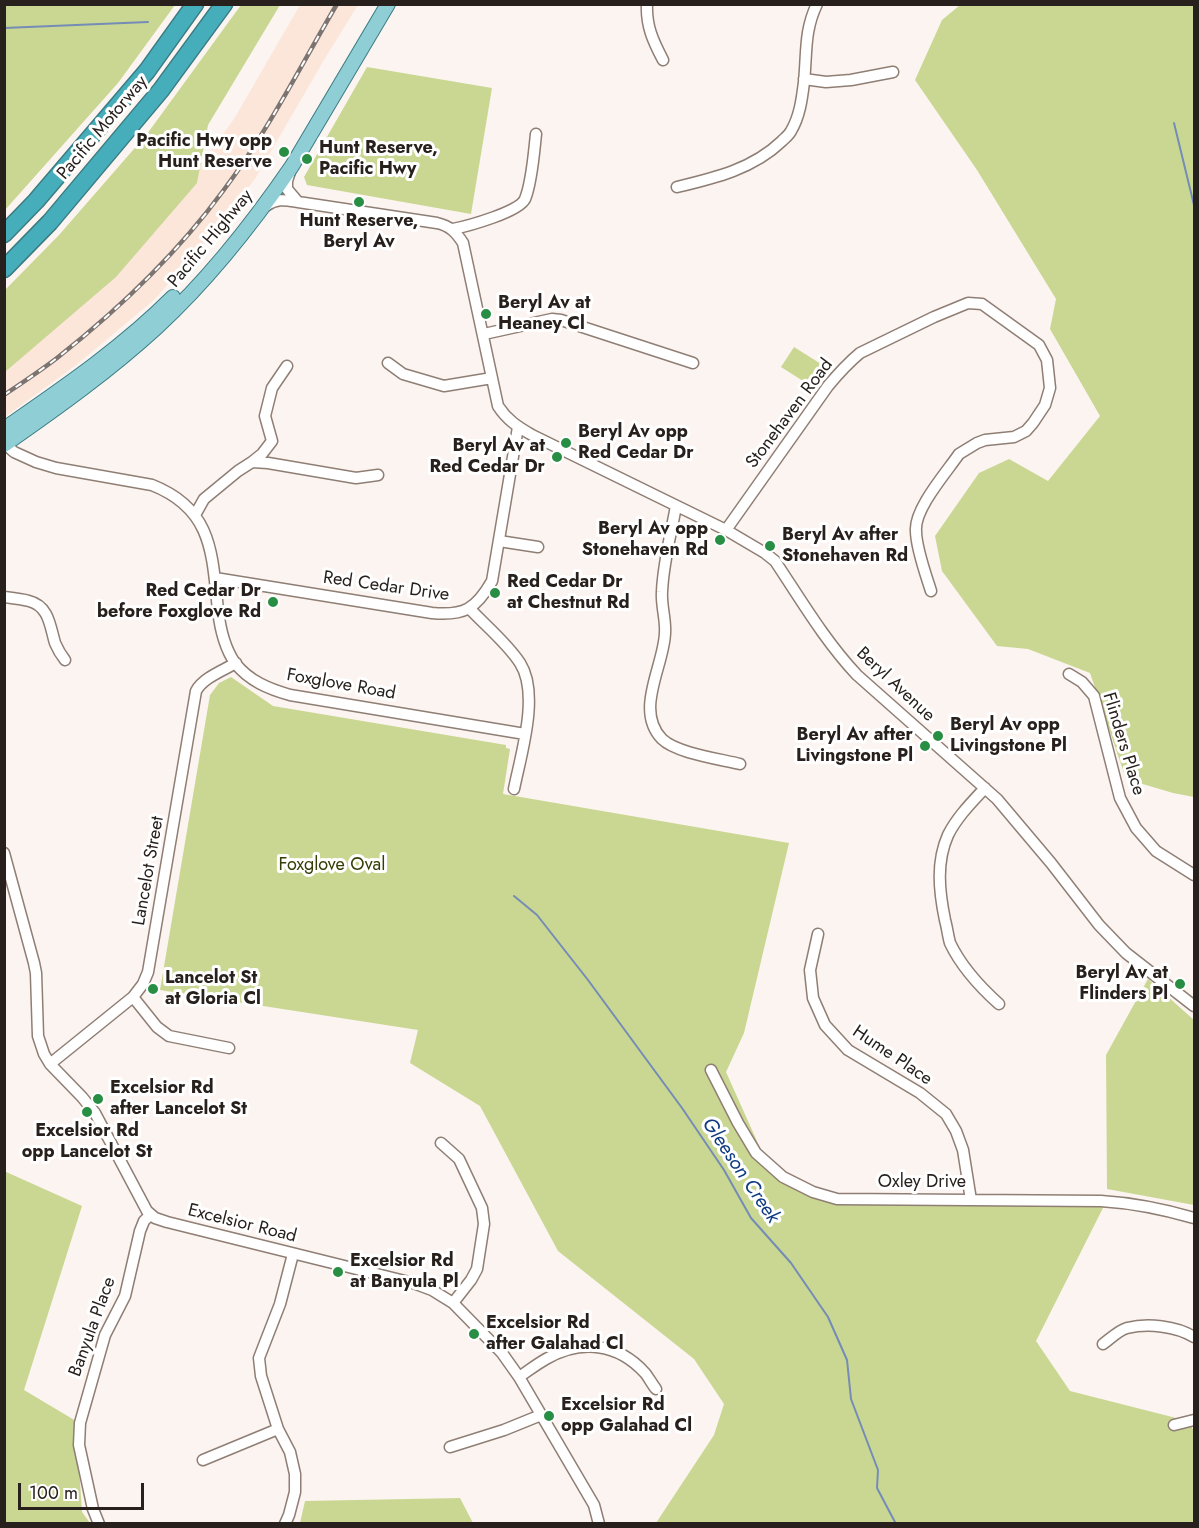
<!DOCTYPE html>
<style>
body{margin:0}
#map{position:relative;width:1199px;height:1528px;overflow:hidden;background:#fcf4f0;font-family:Jost,sans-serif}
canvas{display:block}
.frame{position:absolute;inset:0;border:6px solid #27201c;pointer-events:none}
.scale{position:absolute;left:18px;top:1483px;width:126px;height:27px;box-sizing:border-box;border:3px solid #27201c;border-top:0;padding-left:8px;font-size:18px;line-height:21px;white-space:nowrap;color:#27201c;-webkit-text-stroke:4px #fff;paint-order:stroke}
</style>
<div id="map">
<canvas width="1199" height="1528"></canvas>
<div class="frame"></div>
<div class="scale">100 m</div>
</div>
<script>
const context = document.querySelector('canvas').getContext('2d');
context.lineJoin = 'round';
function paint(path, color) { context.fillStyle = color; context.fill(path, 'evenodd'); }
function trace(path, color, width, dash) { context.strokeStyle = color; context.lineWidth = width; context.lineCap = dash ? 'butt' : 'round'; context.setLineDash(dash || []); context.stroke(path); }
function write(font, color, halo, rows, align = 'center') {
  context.font = font + ' Jost,sans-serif'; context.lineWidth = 6; context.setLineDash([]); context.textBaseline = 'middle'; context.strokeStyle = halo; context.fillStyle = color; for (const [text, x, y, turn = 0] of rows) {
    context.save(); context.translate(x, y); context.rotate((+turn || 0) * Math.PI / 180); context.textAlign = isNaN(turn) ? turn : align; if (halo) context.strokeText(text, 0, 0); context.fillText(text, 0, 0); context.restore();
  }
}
paint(new Path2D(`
 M300 5H358L324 60 255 179 207 240 154 300 76 365 5 417V349L196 170 234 119Z`), '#fce6da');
paint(new Path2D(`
 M5 4 175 5 118 83 5 210Z
 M241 5H280L208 125 197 183 116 277 5 372V290L59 235 147 134Z
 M960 5H1194V797L1173 793 1126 779 1090 673 1028 649 997 646 942 571 935 536 979 473 1009 459 1048 481 1100 416 1050 329 1056 299 977 170 915 80 942 20Z
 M367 67 492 88 471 214 307 185 304 177Z
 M794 347 829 369 814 388 781 367Z
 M231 677 273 706 506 745V748L510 749 503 794 789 843 744 1033 726 1072 761 1150 789 1178 832 1199 1106 1202 1036 1341 1070 1391 1188 1421 1194 1431V1523H656L714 1435 724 1404 694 1359 558 1251 480 1106 410 1063 418 1030 160 990 210 695 219 683Z
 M1148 979 1194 1020V1205L1107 1189 1106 1055Z
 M4 1171 82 1206 24 1390 76 1421 82 1512 90 1523H5Z
 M460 1498 473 1523H300L305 1501Z`), '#cad792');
trace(new Path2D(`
 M4 28 148 22
 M1174 123 1194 205
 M514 896 537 915 588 980 682 1108 724 1170 751 1218 791 1263 828 1317 847 1360 851 1399 878 1470 877 1488 896 1524`), '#748cb6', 2);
const minor = new Path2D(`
 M647 4C646 26 653 41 663 60
 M804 79 826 82 851 80 893 72
 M290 172 287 181V189L298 202
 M677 187C715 178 753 169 782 141 785 138 789 135 791 131 800 116 802 98 804 82 807 53 804 31 817 4
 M266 206C277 198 285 200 298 202L437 223C450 226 456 232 463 243L498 406C507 420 518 427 532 435L726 530 765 553 775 561C801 600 825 641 857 675L997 799 1051 863 1099 925 1126 953 1194 1006
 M453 229C468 226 519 212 525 199 532 182 534 152 536 134
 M484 334 552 319 561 320 693 363
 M388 363 403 374 444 386 492 378
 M4 443 14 452 36 462 56 468 152 485C213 509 212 554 218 610 220 628 224 647 235 663 249 681 269 689 290 695L525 734
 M252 462 262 454 272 441 265 416 272 388 287 366
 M676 506C671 534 663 564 662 592 661 606 666 619 665 633 664 666 634 710 662 739 676 753 720 759 740 764
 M195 515 204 499 238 471 252 462 268 463 356 478 378 475
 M726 530 828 386C838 374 848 363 860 353L934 317 968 303 982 304 1039 345 1047 360 1050 388 1045 405 1033 423 1026 431 1014 437 985 440 977 443 959 454C946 473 914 509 916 531 916 548 926 575 931 591
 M499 541 538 547
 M215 578 432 613C464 616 476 609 492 581L518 427
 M4 597C12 598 21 599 29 601 49 606 50 626 55 643 58 650 61 655 65 660
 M470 609C485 625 508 644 520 663 540 694 521 754 514 789
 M1069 674 1082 682 1094 696 1120 798 1136 828 1156 851 1194 875
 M985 788C972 802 957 817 948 835 936 862 939 891 945 920 947 927 948 936 950 943 961 966 980 987 999 1004
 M4 853 34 963 36 973 38 1036 44 1054 50 1064 82 1097 95 1113 147 1211 155 1218 167 1222 413 1283 432 1290 453 1303 502 1353 519 1377 594 1505 599 1524
 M818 934 810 970 813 998 825 1025 848 1050 920 1093 946 1114 956 1131 963 1150 971 1200
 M133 997 157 1027 169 1036 229 1048
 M50 1064 133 997 143 984 148 972 196 691C203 678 222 671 236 663
 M711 1070 738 1123 756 1153 783 1177 813 1192 837 1199 1101 1201C1133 1203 1163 1209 1194 1218
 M441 1143 459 1159 482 1208 484 1224 477 1269 471 1280 453 1303
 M1103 1344C1110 1339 1119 1330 1127 1328 1148 1323 1176 1326 1194 1337
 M519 1377C528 1371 537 1364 546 1359 581 1339 618 1343 645 1373 649 1378 652 1384 656 1389
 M1174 1425 1194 1420
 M450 1447 504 1430 541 1415
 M203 1460 278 1429
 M99 1524 93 1509 79 1445 80 1423 105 1335 125 1296 140 1231 144 1221 150 1215
 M285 1524 289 1515 295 1492V1474L290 1452 278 1429 261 1376 259 1358 280 1304 293 1254`);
const major = new Path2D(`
 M4 429C63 388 122 348 173 297
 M4 445C57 408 109 371 157 327 208 280 253 223 292 166L388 4`);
const highway = new Path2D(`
 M4 234 36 201 147 71 195 4
 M4 269 50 222 161 90 224 4`);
trace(minor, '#8f7e74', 13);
trace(major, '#3b7c83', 16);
trace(highway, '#3b7c83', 19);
trace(minor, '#fff', 10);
trace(major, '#90ced6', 14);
trace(highway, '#46aebb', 16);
const rail = new Path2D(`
 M4 395C22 383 40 371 57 358 119 309 176 255 223 191 267 133 300 67 337 4`);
trace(rail, '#7b7470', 4.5);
trace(rail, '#fff', 2, [7]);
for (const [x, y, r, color] of [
 [284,152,6,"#288e44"],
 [307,159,6,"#288e44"],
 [359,202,6,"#288e44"],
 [486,314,6,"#288e44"],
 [566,443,6,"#288e44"],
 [557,457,6,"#288e44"],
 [720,540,6,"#288e44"],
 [770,546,6,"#288e44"],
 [495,593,6,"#288e44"],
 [273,602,6,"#288e44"],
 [938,736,6,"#288e44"],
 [925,746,6,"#288e44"],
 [1180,984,6,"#288e44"],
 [153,989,6,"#288e44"],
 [98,1099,6,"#288e44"],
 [87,1112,6,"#288e44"],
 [338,1272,6,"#288e44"],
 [474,1334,6,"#288e44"],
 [549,1416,6,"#288e44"]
]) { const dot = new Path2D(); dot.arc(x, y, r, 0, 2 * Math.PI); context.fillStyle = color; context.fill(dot); trace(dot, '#fff', 2); }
write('18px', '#27201c', '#fff', [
 ["Pacific Motorway",103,128,-50],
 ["Pacific Highway",211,239,-50],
 ["Stonehaven Road",790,414,-53],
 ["Red Cedar Drive",386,587,8],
 ["Foxglove Road",341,685,10],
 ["Beryl Avenue",895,685,43],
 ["Flinders Place",1123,744,73],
 ["Lancelot Street",149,871,-80],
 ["Hume Place",892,1056,34],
 ["Oxley Drive",922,1183],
 ["Excelsior Road",242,1224,14],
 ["Banyula Place",93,1327,-70]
]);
write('bold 18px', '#27201c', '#fff', [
 ["Pacific Hwy opp",272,142,"right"],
 ["Hunt Reserve",272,163,"right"],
 ["Hunt Reserve,",319,149],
 ["Pacific Hwy",319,170],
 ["Hunt Reserve,",359,222,"center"],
 ["Beryl Av",359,243,"center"],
 ["Beryl Av at",498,304],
 ["Heaney Cl",498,325],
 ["Beryl Av opp",578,433],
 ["Red Cedar Dr",578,454],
 ["Beryl Av at",545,447,"right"],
 ["Red Cedar Dr",545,468,"right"],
 ["Beryl Av opp",708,530,"right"],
 ["Stonehaven Rd",708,551,"right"],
 ["Beryl Av after",782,536],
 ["Stonehaven Rd",782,557],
 ["Red Cedar Dr",507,583],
 ["at Chestnut Rd",507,604],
 ["Red Cedar Dr",261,592,"right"],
 ["before Foxglove Rd",261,613,"right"],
 ["Beryl Av opp",950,726],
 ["Livingstone Pl",950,747],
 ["Beryl Av after",913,736,"right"],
 ["Livingstone Pl",913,757,"right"],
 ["Beryl Av at",1168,974,"right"],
 ["Flinders Pl",1168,995,"right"],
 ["Lancelot St",165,979],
 ["at Gloria Cl",165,1000],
 ["Excelsior Rd",110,1089],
 ["after Lancelot St",110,1110],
 ["Excelsior Rd",87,1132,"center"],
 ["opp Lancelot St",87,1153,"center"],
 ["Excelsior Rd",350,1262],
 ["at Banyula Pl",350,1283],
 ["Excelsior Rd",486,1324],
 ["after Galahad Cl",486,1345],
 ["Excelsior Rd",561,1406],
 ["opp Galahad Cl",561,1427]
], 'left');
write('18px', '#363e05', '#fff', [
 ["Foxglove Oval",332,866]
]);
write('italic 20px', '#0f3b80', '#fff', [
 ["Gleeson Creek",740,1171,56]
]);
</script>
